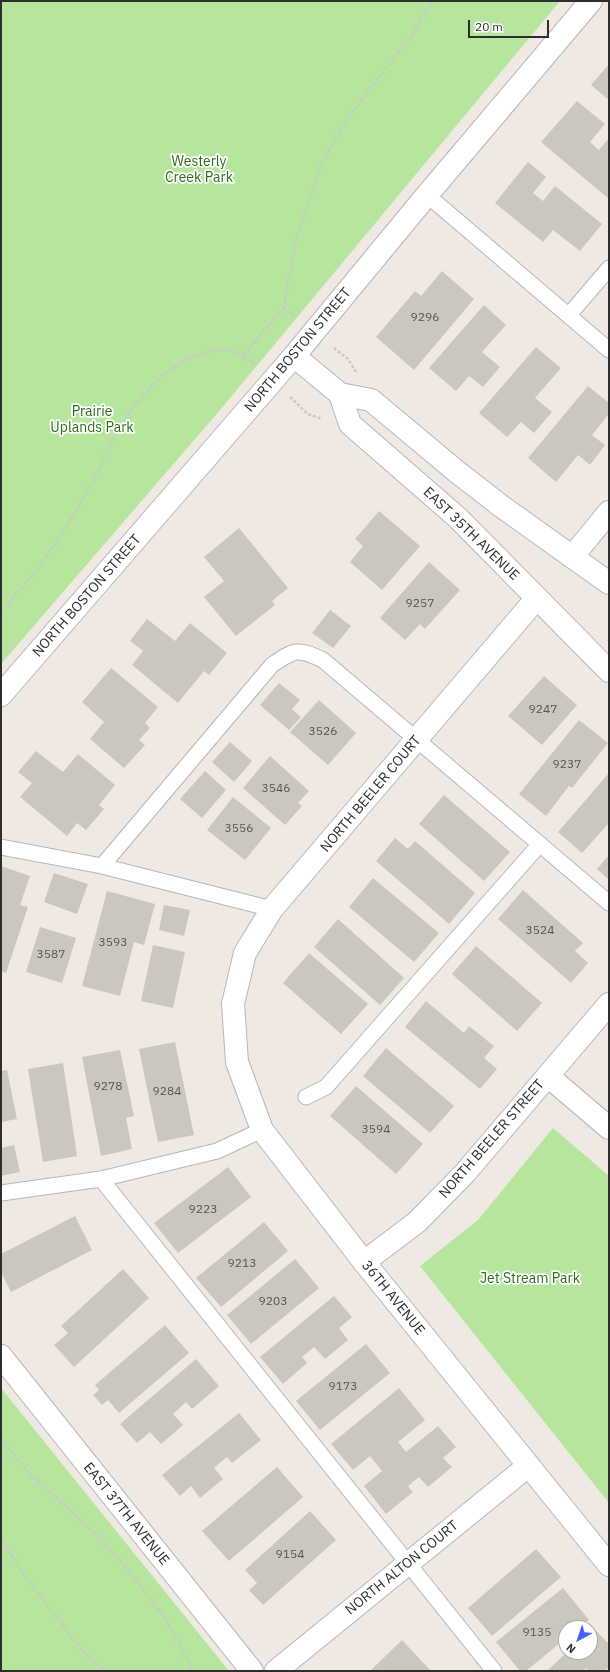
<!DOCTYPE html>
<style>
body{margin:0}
#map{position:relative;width:610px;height:1672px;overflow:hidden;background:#efe9e1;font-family:"IBM Plex Sans",sans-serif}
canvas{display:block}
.frame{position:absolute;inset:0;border:2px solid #2e2e2e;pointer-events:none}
.north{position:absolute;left:558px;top:1620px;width:40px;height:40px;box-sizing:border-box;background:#fff;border:1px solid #ababab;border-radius:50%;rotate:220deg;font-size:11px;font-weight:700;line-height:16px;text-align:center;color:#2e2e2e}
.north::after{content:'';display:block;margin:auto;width:14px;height:18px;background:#4264fb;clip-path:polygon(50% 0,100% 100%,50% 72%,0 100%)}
.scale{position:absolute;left:468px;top:20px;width:81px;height:18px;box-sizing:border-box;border:2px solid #2e2e2e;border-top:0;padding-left:5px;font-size:12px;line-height:14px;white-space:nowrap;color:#2e2e2e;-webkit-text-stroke:3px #fff;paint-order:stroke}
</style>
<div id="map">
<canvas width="610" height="1672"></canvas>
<div class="frame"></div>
<div class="north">N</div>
<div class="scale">20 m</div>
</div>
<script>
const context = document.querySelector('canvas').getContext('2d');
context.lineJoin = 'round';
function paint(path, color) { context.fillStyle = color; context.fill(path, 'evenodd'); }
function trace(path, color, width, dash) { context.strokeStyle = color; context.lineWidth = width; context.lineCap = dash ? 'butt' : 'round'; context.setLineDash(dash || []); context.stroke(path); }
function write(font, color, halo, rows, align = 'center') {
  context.font = font + ' "IBM Plex Sans",sans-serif'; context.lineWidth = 3.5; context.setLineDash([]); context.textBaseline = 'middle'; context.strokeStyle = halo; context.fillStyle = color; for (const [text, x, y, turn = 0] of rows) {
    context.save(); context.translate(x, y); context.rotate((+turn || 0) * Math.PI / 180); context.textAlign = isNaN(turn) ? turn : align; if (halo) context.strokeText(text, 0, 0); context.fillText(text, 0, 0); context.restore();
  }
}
paint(new Path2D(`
 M1 1H560L220 410 1 664Z
 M553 1128 609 1176V1503L420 1266 478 1220Z
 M1 1388 229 1671H1Z`), '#b6e59e');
paint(new Path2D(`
 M609 64V100L591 85Z
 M577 101 605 124 590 142 599 150 609 138V199L541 142Z
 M528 162 546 177 533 193 543 201 555 186 602 224 580 251 553 230 543 242 495 203Z
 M442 271 474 299 414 370 376 337 415 291 421 296Z
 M484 305 506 325 482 352 500 367 483 387 469 376 456 391 429 368Z
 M536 347 561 368 535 398 552 412 534 433 521 422 507 437 479 413Z
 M588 386 609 403V414L592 435 605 445 590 465 578 455 556 482 528 458Z
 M379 511 420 546 382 590 350 562 363 546 355 539Z
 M239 528 288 588 272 601 275 605 236 636 204 597 224 581 204 557Z
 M429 562 460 590 425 629 420 624 405 640 380 618Z
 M330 610 351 626 333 648 312 633Z
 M147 619 175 641 190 623 227 653 209 675 204 671 178 703 132 665 143 651 130 641Z
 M111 668 158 707 145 723 150 728 139 740 145 745 124 768 90 739 104 722 82 702Z
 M544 676 577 705 542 745 508 716Z
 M279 683 300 700 292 709 301 717 289 730 260 705Z
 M319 700 356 733 328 765 290 732Z
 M579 720 608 743 572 788 569 786 546 816 519 794Z
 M230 742 252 761 234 782 212 762Z
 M36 751 63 772 78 754 115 785 99 805 104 809 86 830 77 823 67 836 20 797 32 783 18 772Z
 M270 756 309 791 298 803 302 806 285 825 243 788Z
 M205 771 226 790 202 818 180 799Z
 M609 773V823L582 853 558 832Z
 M444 795 510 852 484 881 419 824Z
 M233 797 271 828 245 860 207 830Z
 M395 838 408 849 415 841 475 893 449 924 376 861Z
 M609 855V880L597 869Z
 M1 866 30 876 20 905 28 907 6 973 1 971Z
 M54 873 88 884 77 914 44 902Z
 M373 878 439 933 414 962 349 907Z
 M523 890 583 943 575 951 588 963 571 983 498 919Z
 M107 891 155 904 144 945 134 942 120 996 82 986Z
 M164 905 190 910 184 936 159 930Z
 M338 919 404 978 380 1005 314 947Z
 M40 927 76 938 62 983 26 972Z
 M153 945 185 952 173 1008 141 1001Z
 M476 946 542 1003 517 1031 452 974Z
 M309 953 368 1004 341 1034 283 983Z
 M426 1001 464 1033 469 1026 494 1046 484 1058 497 1069 480 1089 405 1027Z
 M175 1042 194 1135 158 1142 139 1049Z
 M386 1048 454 1106 430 1133 363 1076Z
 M120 1050 134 1116 126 1118 132 1149 101 1156 82 1057Z
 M63 1063 77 1156 43 1162 28 1069Z
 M7 1070 17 1119 1 1122V1071Z
 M356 1086 423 1144 396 1174 330 1116Z
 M14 1145 20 1172 1 1176V1148Z
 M228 1167 251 1197 178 1253 154 1223Z
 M75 1216 92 1250 11 1292 1 1272V1254Z
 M264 1222 288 1251 221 1307 196 1278Z
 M295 1259 319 1288 251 1344 227 1315Z
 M123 1269 149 1298 74 1367 54 1345 68 1333 61 1326Z
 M334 1296 352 1317 339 1328 348 1340 325 1359 314 1347 302 1357 307 1363 283 1384 260 1357Z
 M165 1325 189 1353 119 1413 108 1400 102 1405 93 1395 99 1390 95 1385Z
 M366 1344 390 1373 320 1430 296 1401Z
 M196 1359 219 1386 192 1409 186 1402 173 1414 183 1425 161 1444 150 1432 137 1443 120 1424Z
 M399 1388 425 1420 398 1442 406 1452 438 1426 456 1447 443 1458 452 1467 428 1487 419 1477 408 1486 413 1492 386 1514 364 1486 382 1471 370 1456 353 1470 331 1444Z
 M239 1413 261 1440 232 1463 227 1457 214 1468 223 1479 200 1498 191 1486 180 1496 162 1475Z
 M277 1467 303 1497 229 1561 202 1531Z
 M310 1511 336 1540 263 1605 249 1590 257 1583 245 1570Z
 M536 1549 561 1577 492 1636 468 1608Z
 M563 1588 589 1620 579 1628H566V1638L526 1671H520L496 1642Z
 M593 1628 609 1644V1667L605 1671H589L586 1668 583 1671H547L567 1652H590V1630Z
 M402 1640 430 1670 370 1671Z`), '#cbc7bf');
const lane = new Path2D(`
 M427 195 609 350
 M569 315 609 268
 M1 847 102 866 272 909
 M102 866 272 665C295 649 298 648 323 660L609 903
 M306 1097 326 1087 540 844
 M101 1179 494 1671
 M1 1193 101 1179 217 1151 262 1130`);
const street = new Path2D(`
 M572 557 609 512
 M536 599 272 909 245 953 233 1004 237 1062 262 1130 364 1262 609 1565
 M548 1076 609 1128
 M364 1262 417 1222 465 1173 609 1004
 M1 1356 252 1671
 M276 1671 528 1466`);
const secondary = new Path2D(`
 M294 356 340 394 371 400 456 471 501 506 609 583
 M340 394 350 424 458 518 609 671
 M1 695 294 356 427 195 591 1`);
trace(lane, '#b4b7c1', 17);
trace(street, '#b4b7c1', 24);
trace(secondary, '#b4b7c1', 24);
trace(new Path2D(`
 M284 307 294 316
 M334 348 348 359 356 372
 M244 355 284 307 296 238 320 169 339 132 359 103 410 38 433 1
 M290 397 308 414 322 419
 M1 611C24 588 45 561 63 532 74 514 85 496 95 477 102 464 107 449 115 436 134 402 165 364 204 353 226 347 237 349 254 364
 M1 1440 29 1473 98 1536 120 1560 166 1619 193 1671
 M1 1538 23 1573 81 1649 105 1671`), '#c9c9c9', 2.5, [3, 2]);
trace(lane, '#fff', 15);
trace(street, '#fff', 22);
trace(secondary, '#fff', 22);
write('12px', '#555452', null, [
 ["9296",425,318],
 ["9257",420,604],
 ["9247",543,710],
 ["3526",323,732],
 ["9237",567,765],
 ["3546",276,789],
 ["3556",239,829],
 ["3524",540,931],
 ["3593",113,943],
 ["3587",51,955],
 ["9278",108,1087],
 ["9284",167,1092],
 ["3594",376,1130],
 ["9223",203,1210],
 ["9213",242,1264],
 ["9203",273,1302],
 ["9173",343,1387],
 ["9154",290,1555],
 ["9135",537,1633]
]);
write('14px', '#2c6e1b', '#fff', [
 ["Westerly",199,162],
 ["Creek Park",199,178],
 ["Prairie",92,412],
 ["Uplands Park",92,428],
 ["Jet Stream Park",530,1279]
]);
write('14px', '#2e2e2e', '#fff', [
 ["NORTH BOSTON STREET",298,350,-50],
 ["EAST 35TH AVENUE",471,534,44],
 ["NORTH BOSTON STREET",87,596,-49],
 ["NORTH BEELER COURT",371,794,-50],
 ["NORTH BEELER STREET",492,1139,-49],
 ["36TH AVENUE",393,1298,51],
 ["EAST 37TH AVENUE",126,1514,51],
 ["NORTH ALTON COURT",402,1568,-39]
]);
</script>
